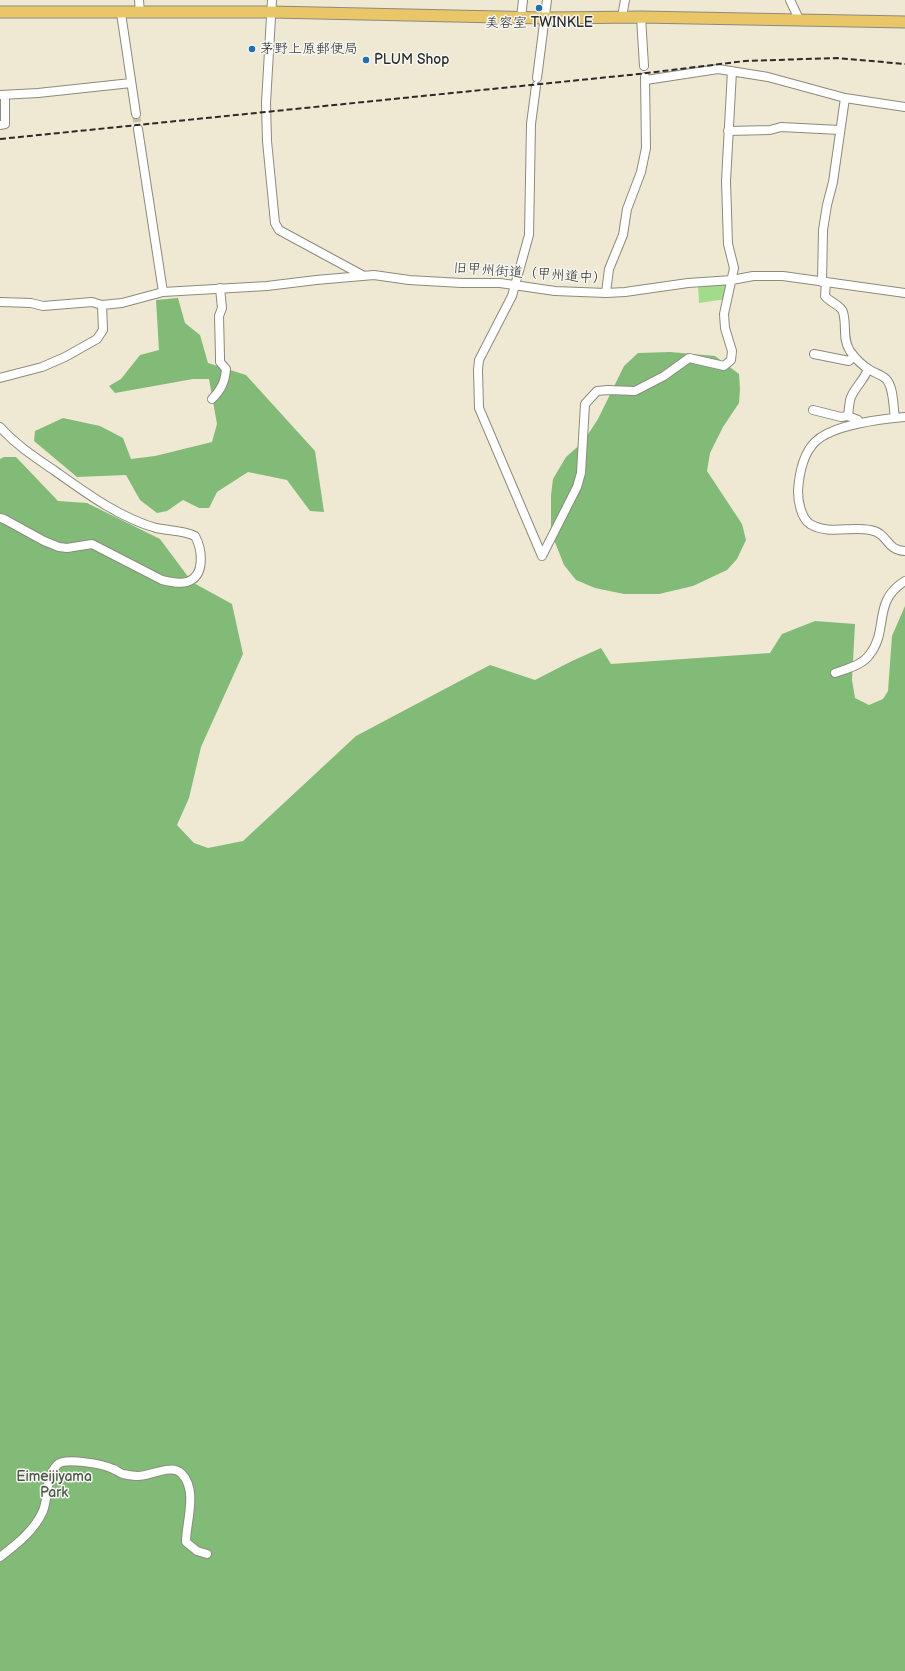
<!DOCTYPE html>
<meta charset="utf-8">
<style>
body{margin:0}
canvas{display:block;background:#efe8d2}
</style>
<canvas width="905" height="1671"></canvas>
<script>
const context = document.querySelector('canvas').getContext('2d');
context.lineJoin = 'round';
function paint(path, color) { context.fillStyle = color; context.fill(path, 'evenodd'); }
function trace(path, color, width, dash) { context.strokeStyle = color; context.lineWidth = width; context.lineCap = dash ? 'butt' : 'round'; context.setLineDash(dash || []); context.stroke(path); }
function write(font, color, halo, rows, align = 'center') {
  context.font = font + ' "Balsamiq Sans","Klee One",sans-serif'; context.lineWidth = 3; context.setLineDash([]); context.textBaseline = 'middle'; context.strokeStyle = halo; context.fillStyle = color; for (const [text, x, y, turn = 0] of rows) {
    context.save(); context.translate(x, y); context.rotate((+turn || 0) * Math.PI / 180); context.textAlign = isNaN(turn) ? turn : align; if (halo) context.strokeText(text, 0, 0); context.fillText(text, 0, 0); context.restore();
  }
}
paint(new Path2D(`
 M728 283 726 299 699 303 698 285Z`), '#a3db8d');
paint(new Path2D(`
 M178 298 185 323 200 335 208 363 246 375 315 451 324 512 310 511 287 480 248 472 217 492 209 508H199L183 500 167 511 157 513 140 500 126 475 77 477 34 441 35 431 63 418 100 426 123 438 131 459 155 456 212 442 217 424 209 379H193L115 393 109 386 121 379 140 355 159 350 156 300Z
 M670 352 715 356 739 374 740 389 739 403 723 427 710 453 707 471 742 524 746 540 737 559 727 570 693 586 659 594H624L595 588 576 580 564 565 551 532V495L553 479 566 457 583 442 598 419 624 366 638 353Z
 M4 457H16L58 501 87 503 160 539 192 582 232 604 243 654 201 747 189 798 177 825 194 843 208 848 243 841 356 736 490 665 535 680 572 661 601 648 611 664 770 653 782 634 815 621 855 624 852 680 855 698 869 705 883 699 888 691 892 636 905 606V1671H0V459Z`), '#82bb78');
trace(new Path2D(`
 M136 114 138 129`), '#c8c2b1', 8, [8, 4]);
const minor = new Path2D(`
 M139 0 140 13
 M272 0 266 103 267 141 275 223 279 230 362 275
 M790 0 798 17
 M121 13 136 114
 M622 17 625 0
 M641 17 644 66
 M521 18 523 0
 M537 78 547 0
 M646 80 718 69 768 77 845 98 905 107
 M536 86 531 124 529 235 512 296 479 360 478 370 479 408 542 556
 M0 95 38 93 131 83
 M0 125 5 124V95
 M138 129 163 292
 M728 131 770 130 781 127 840 130
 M822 282 823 230 827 205 833 182 845 98
 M826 282 825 296C829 302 841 305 843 312 847 325 842 339 850 351 855 358 863 366 870 370 875 373 882 375 886 379 894 387 893 407 895 418
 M606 293 609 269 623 235 627 209 641 172 646 148 645 77
 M0 302 31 303 43 306 80 303 92 302 102 305 122 303 163 292 267 286 316 280 374 275 409 280 462 283H500L555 291 606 293 625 292 688 283 732 280 753 276H783L905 293
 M814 354 849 361 854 356
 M0 378 42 367 65 357 97 339 103 330 102 305
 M212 399C221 390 225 382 226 369L220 362V356L219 316 222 308 220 288
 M813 410 841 417 848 416
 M905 417C881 419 832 425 815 442 803 454 799 475 798 491 798 501 801 518 810 524 828 535 851 526 870 530 889 533 885 550 905 551
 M860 423 858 420 848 416C849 410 849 402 851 397 856 386 864 380 868 369
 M0 427C16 445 36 458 55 471 86 493 120 518 156 528 170 531 183 530 195 536 202 549 206 576 187 582 179 584 170 582 162 580L92 544 67 548 59 547 44 541 4 519 0 518
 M542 556 577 487 581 473 585 404 597 391 608 390 635 391 664 376 689 358 724 366 731 360 732 351 725 328 724 314 734 268 728 244 726 181 732 71
 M835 673C846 669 863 665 870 654 889 630 872 601 905 581
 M0 1557C17 1544 34 1531 43 1511 49 1496 45 1477 57 1465 64 1457 103 1464 113 1469 117 1470 119 1473 123 1474 128 1475 134 1476 138 1476 151 1476 172 1463 182 1474 198 1491 186 1522 186 1542L197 1551 207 1554`);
const highway = new Path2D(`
 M0 12H272L545 18 641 17 905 22`);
trace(minor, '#8d8a7e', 10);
trace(highway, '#8d8a7e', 13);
trace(minor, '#fff', 8);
trace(highway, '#e9c769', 11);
trace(new Path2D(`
 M0 139 639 74 745 61 837 58 905 64`), '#2b2b2b', 2, [6, 3]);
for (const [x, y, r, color] of [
 [539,8,4,"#1f6fb2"],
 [252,49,4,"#1f6fb2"],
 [366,60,4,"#1f6fb2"]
]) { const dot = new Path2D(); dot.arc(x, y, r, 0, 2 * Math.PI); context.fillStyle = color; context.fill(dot); trace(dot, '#f6f6f2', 1.5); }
write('14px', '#2b2b2b', '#f6f6f2', [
 ["美容室 TWINKLE",539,23,"center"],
 ["茅野上原郵便局",260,49],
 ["PLUM Shop",374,60]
], 'left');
write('14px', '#2b2b2b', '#f6f6f2', [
 ["旧甲州街道（甲州道中）",530,274,4]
]);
write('14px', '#495744', '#f6f6f2', [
 ["Eimeijiyama",54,1477],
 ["Park",54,1493]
]);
</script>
